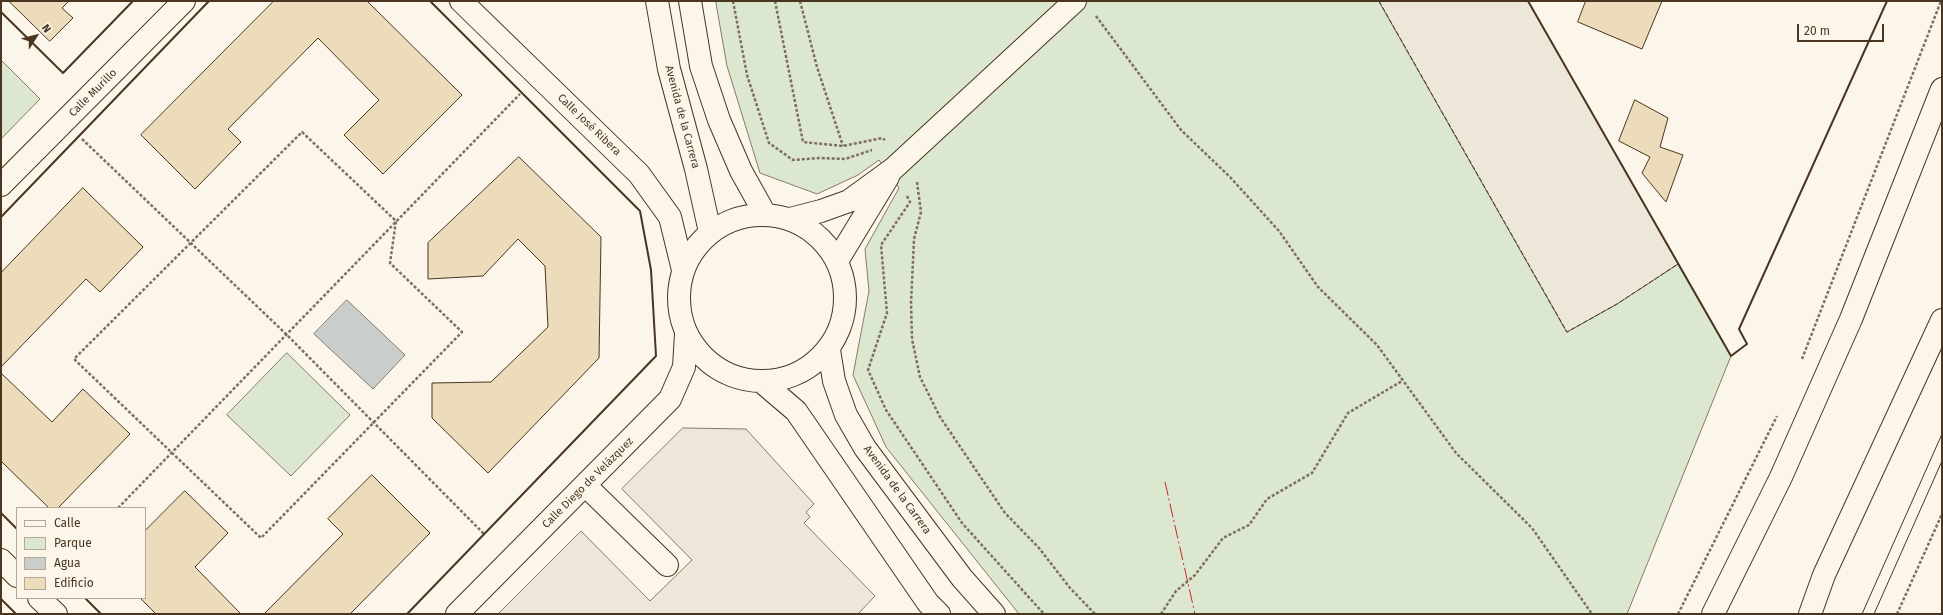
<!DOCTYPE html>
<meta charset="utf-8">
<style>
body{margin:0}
#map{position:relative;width:1943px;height:615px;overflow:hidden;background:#fbf6e9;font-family:"Fira Sans",sans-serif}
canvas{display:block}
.frame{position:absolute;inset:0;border:2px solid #4a3520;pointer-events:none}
.legend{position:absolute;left:16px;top:507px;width:130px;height:92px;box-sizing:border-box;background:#fbf6e9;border:1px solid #b4a999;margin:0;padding:5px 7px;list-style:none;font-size:12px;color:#4a3520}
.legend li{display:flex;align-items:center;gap:8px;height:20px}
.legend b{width:20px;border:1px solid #b4a999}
.north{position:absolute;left:16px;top:16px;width:40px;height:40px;-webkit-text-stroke:3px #fbf6e9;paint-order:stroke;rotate:54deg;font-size:11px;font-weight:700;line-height:16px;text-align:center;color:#4a3520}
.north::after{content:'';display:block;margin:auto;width:14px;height:18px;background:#4a3520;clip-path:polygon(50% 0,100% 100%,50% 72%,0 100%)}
.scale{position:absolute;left:1797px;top:24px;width:87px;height:18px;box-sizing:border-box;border:2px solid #4a3520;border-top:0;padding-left:5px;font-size:12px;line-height:14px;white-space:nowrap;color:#4a3520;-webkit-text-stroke:3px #fbf6e9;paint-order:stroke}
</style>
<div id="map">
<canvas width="1943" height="615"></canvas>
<div class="frame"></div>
<ul class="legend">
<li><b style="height:5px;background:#fbf6e9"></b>Calle</li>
<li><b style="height:11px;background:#dce7d0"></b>Parque</li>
<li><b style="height:11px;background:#c9cecd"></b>Agua</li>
<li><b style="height:11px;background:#ecdcbc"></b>Edificio</li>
</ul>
<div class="north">N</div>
<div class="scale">20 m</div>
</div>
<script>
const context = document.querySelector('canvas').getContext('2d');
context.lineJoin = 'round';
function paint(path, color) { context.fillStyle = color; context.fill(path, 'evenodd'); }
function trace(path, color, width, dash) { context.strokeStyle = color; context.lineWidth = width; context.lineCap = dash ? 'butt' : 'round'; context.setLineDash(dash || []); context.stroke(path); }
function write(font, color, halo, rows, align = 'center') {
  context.font = font + ' "Fira Sans",sans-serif'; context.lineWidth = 3; context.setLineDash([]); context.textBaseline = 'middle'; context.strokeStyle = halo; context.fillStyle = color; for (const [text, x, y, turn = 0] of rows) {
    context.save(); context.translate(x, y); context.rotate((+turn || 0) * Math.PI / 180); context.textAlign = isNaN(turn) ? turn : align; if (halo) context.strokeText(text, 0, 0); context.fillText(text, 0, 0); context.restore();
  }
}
const green = new Path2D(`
 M716 1H1379L1567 332 1617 304 1678 264 1731 356 1627 614H1019L886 447 853 375 869 291 865 249 899 188 879 160 858 175 817 194 760 173 727 66Z
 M1 60 40 99 1 139Z
 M287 353 350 415 291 476 227 415Z`);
paint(green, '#dce7d0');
trace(green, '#887966', 1);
const parking = new Path2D(`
 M1379 1H1528L1678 264 1617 304 1567 332Z
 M683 428 746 429 814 504 806 512 810 517 804 523 875 596 858 614H498L581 531 650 601 692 560 622 489Z`);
paint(parking, '#ede7d9');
trace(parking, '#887966', 1);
const water = new Path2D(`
 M347 300 405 355 373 389 314 334Z`);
paint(water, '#c9cecd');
trace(water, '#887966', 1);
const building = new Path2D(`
 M9 1H69L62 8 73 18 50 41Z
 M274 1H367L462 95 383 174 344 135 379 100 318 38 228 129 241 142 195 189 141 135Z
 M1586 1H1662L1642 49 1578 22Z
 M1635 100 1668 118 1660 147 1683 155 1666 202 1642 173 1650 157 1619 141Z
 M519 157 601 237 599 358 488 473 432 418V383L491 382 548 327 545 266 518 239 483 276 428 279V243Z
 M83 188 143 247 100 292 86 279 1 367V273Z
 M1 373 52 422 83 389 130 434 58 508H49L1 461Z
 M372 475 430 533 350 614H264L343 534 328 519Z
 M185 491 228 533 195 567 241 614H156L140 598H145V531Z`);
paint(building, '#ecdcbc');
trace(building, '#4a3520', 1);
const minor = new Path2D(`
 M461 1 639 174 670 217 683 270
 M657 1 669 69 696 169 710 232
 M690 1 701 66 719 120 741 171 765 214
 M1 185 184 1
 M679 298a83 83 0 1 1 166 0a83 83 0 1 1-166 0Z
 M790 219 821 211 849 201 893 169 1075 1
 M837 261 888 177
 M829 350 834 381 846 415 865 448 962 578 994 614
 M762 382 796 411 928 603 939 614
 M586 486 667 565
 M1 560 17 576
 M39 598 56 614
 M457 614 670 399 684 367 686 334`);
const highway = new Path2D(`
 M1713 614 1781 477 1851 319 1942 89
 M1810 614 1824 575 1942 320`);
trace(minor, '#4a3520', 24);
trace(highway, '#4a3520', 24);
trace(new Path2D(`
 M733 1 747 75 769 143 793 160 820 158 845 159 872 150
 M775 1 803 142 843 146 882 138 885 140
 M800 1 817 67 843 146
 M1096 16 1181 130 1230 177 1279 231 1318 287 1377 345 1456 453 1532 528 1592 614
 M302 132 396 221 390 263 462 332 261 538 74 359Z
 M82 139 286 334 484 534
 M917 182 921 212 914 239 911 303 912 339 920 377 940 417 1005 513 1039 548 1070 588 1095 614
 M907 196 910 202 881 245 887 313 868 370 886 410 962 523 1044 614
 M1802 359 1941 1
 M118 508 520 94
 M1161 614 1176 591 1195 575 1223 538 1249 525 1267 499 1312 473 1348 413 1402 381
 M1678 614 1777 416
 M1897 614 1942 514`), '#7f6f5c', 2.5, [3, 2]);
trace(minor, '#fbf6e9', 22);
trace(highway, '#fbf6e9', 22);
trace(new Path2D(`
 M1862 614 1942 434
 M1874 614 1942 461`), '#4a3520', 1);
trace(new Path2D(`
 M1379 1 1567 332 1617 304 1678 264 1731 356`), '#4a3520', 1, [5, 2]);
trace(new Path2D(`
 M1528 1 1731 356 1747 344 1739 329 1887 1
 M1 12 63 73 133 1
 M1 217 209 1
 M1 513 17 529
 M85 598 101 614
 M1 599 16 614
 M407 614 656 356 651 270 640 211 430 1`), '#4a3520', 2);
trace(new Path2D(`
 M1165 482 1195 614`), '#c62828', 1, [14, 3, 2, 3]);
write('11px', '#4a3520', '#fbf6e9', [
 ["Calle Murillo",93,93,-45],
 ["Avenida de la Carrera",682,117,75],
 ["Calle José Ribera",589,125,44],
 ["Calle Diego de Velázquez",588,483,-45],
 ["Avenida de la Carrera",897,490,54]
]);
</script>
